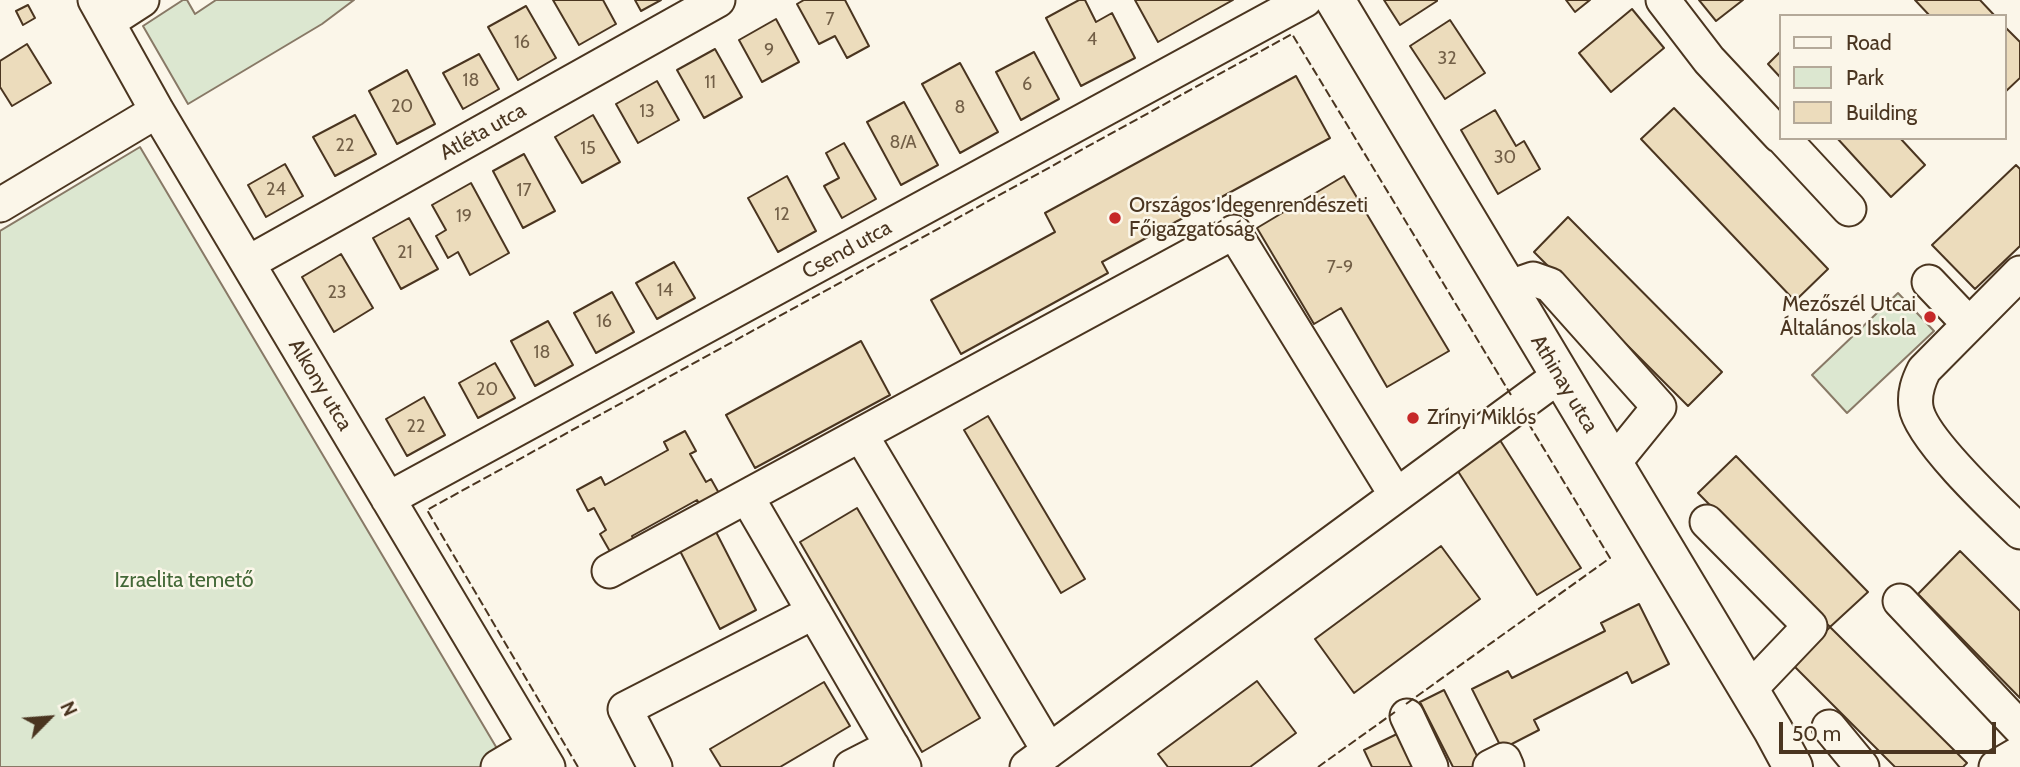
<!DOCTYPE html>
<meta charset="utf-8">
<style>
body{margin:0}
#map{position:relative;width:2020px;height:767px;overflow:hidden;background:#fbf6e9;font-family:Cabin,sans-serif}
canvas{display:block}
.legend{position:absolute;left:1779px;top:14px;width:228px;height:126px;box-sizing:border-box;background:#fbf6e9;border:2px solid #b4a999;margin:0;padding:9px 12px;list-style:none;font-size:21px;color:#4a3520}
.legend li{display:flex;align-items:center;gap:14px;height:35px}
.legend b{width:35px;border:2px solid #b4a999}
.north{position:absolute;left:14px;top:683px;width:70px;height:70px;-webkit-text-stroke:5px #fbf6e9;paint-order:stroke;rotate:65deg;font-size:19px;font-weight:700;line-height:28px;text-align:center;color:#4a3520}
.north::after{content:'';display:block;margin:auto;width:24px;height:32px;background:#4a3520;clip-path:polygon(50% 0,100% 100%,50% 72%,0 100%)}
.scale{position:absolute;left:1779px;top:722px;width:217px;height:32px;box-sizing:border-box;border:4px solid #4a3520;border-top:0;padding-left:9px;font-size:21px;line-height:24px;white-space:nowrap;color:#4a3520;-webkit-text-stroke:5px #fbf6e9;paint-order:stroke}
</style>
<div id="map">
<canvas width="2020" height="767"></canvas>
<ul class="legend">
<li><b style="height:9px;background:#fbf6e9"></b>Road</li>
<li><b style="height:19px;background:#dce7d0"></b>Park</li>
<li><b style="height:19px;background:#ecdcbc"></b>Building</li>
</ul>
<div class="north">N</div>
<div class="scale">50 m</div>
</div>
<script>
const context = document.querySelector('canvas').getContext('2d');
context.lineJoin = 'round';
function paint(path, color) { context.fillStyle = color; context.fill(path, 'evenodd'); }
function trace(path, color, width, dash) { context.strokeStyle = color; context.lineWidth = width; context.lineCap = dash ? 'butt' : 'round'; context.setLineDash(dash || []); context.stroke(path); }
function write(font, color, halo, rows, align = 'center') {
  context.font = font + ' Cabin,sans-serif'; context.lineWidth = 5; context.setLineDash([]); context.textBaseline = 'middle'; context.strokeStyle = halo; context.fillStyle = color; for (const [text, x, y, turn = 0] of rows) {
    context.save(); context.translate(x, y); context.rotate((+turn || 0) * Math.PI / 180); context.textAlign = isNaN(turn) ? turn : align; if (halo) context.strokeText(text, 0, 0); context.fillText(text, 0, 0); context.restore();
  }
}
const green = new Path2D(`
 M183 0H187L195 14 216 0H354L322 24 188 104 143 26Z
 M140 147 508 767H0V231Z
 M1898 293 1934 331 1847 413 1812 375Z`);
paint(green, '#dce7d0');
trace(green, '#887966', 2);
const building = new Path2D(`
 M553 0H603L616 24 579 45Z
 M635 0H661L641 11Z
 M804 0H845L869 46 847 58 835 36 819 44 797 4Z
 M1079 0H1085L1096 22 1112 13 1135 58 1081 86 1046 18Z
 M1135 0H1233L1158 42Z
 M1384 0H1437V1L1400 25Z
 M1566 0H1590L1575 12Z
 M1699 0H1743L1716 21Z
 M1915 0H1980L1995 16H1930Z
 M28 5 35 18 23 25 16 11Z
 M526 6 556 58 518 80 488 27Z
 M1632 9 1664 48 1611 92 1579 53Z
 M776 19 799 62 762 82 739 40Z
 M1450 20 1485 73 1445 99 1410 46Z
 M2004 26 2020 42V78L2004 93Z
 M27 44 51 83 12 106 0 87V61Z
 M715 49 742 97 704 118 677 70Z
 M1034 52 1059 99 1021 120 996 72Z
 M1780 52V77L1768 64Z
 M479 54 499 89 463 109 443 73Z
 M960 63 998 132 960 153 922 84Z
 M407 70 435 124 397 144 369 91Z
 M1296 76 1330 138 1102 262 1108 273 961 354 931 300 1055 232 1045 213Z
 M657 81 679 120 638 143 616 104Z
 M904 102 938 165 901 185 867 122Z
 M1674 108 1828 269 1795 301 1641 139Z
 M1495 110 1516 146 1524 141 1540 169 1498 194 1461 130Z
 M355 115 376 154 335 176 313 137Z
 M593 115 620 162 582 183 555 137Z
 M1837 138H1900L1925 165 1891 197Z
 M844 143 876 199 842 218 824 186 839 178 826 153Z
 M524 154 555 211 523 228 493 171Z
 M285 164 303 196 266 217 248 185Z
 M2016 165 2020 169V246L1975 289 1932 245Z
 M787 176 816 231 778 252 748 198Z
 M1344 176 1449 351 1387 387 1341 308 1314 324 1257 228Z
 M471 183 509 253 470 275 458 252 448 258 436 236 446 230 432 205Z
 M1568 217 1722 372 1688 406 1534 252Z
 M409 218 438 269 401 289 373 238Z
 M341 254 373 308 334 332 302 277Z
 M674 262 695 298 657 319 636 283Z
 M612 292 634 332 596 353 574 313Z
 M548 321 573 365 535 386 511 341Z
 M861 341 890 395 755 468 726 415Z
 M495 363 515 398 478 418 459 383Z
 M424 397 445 435 407 456 386 419Z
 M988 416 1085 579 1061 593 964 430Z
 M685 431 696 451 690 454 706 482 711 479 720 495 701 506 697 500 632 536 635 542 612 555 600 534 606 530 594 508 588 511 577 490 601 477 605 485 668 450 664 442Z
 M1498 437 1581 568 1537 595 1454 465Z
 M1736 456 1868 592 1830 627 1698 493Z
 M857 508 980 718 922 752 800 542Z
 M715 530 756 610 720 629 679 549Z
 M1441 546 1480 599 1354 693 1315 639Z
 M1960 551 2020 611V698L1918 594Z
 M1639 604 1669 664 1632 683 1627 672 1618 677 1534 720 1539 730 1502 749 1472 689 1508 671 1512 678 1605 631 1601 623Z
 M1830 627 1967 763 1963 767H1895L1793 665Z
 M1257 681 1296 733 1250 767H1168L1158 754Z
 M824 682 850 726 780 767H721L710 749Z
 M1444 690 1481 764 1475 767H1453L1420 702Z
 M1399 733 1416 767H1372L1364 750Z`);
paint(building, '#ecdcbc');
trace(building, '#4a3520', 2);
const minor = new Path2D(`
 M95 0 157 111 548 767
 M1663 0 1709 60 1780 136
 M108 22 142 0
 M1783 138 1849 209
 M0 205 157 111
 M248 263 718 0
 M2020 273 1924 370C1918 382 1914 393 1916 407 1920 437 1995 508 2020 532
 M1929 282 1968 323
 M1507 288 1533 279 1550 285 1659 407 1612 465
 M861 435 1049 751
 M747 497 904 767
 M388 499 1305 0
 M1707 522 1810 626 1749 690
 M609 571 1234 232 1396 495
 M1900 601 2020 728
 M1407 716 1431 767
 M1829 727 1862 767
 M498 767 535 745
 M655 767 625 709 814 612
 M851 767 892 746
 M1027 767 1559 376
 M1490 767 1504 760 1507 767
 M1996 767 2020 753`);
const major = new Path2D(`
 M1335 0 1773 730 1793 767`);
trace(minor, '#4a3520', 37);
trace(major, '#4a3520', 42);
trace(minor, '#fbf6e9', 33);
trace(major, '#fbf6e9', 38);
trace(new Path2D(`
 M1406 704 1610 558 1524 416
 M578 767 427 510 1292 34 1511 395
 M1318 767 1395 712`), '#4a3520', 2, [9, 3.5]);
for (const [x, y, r, color] of [
 [1115,218,7,"#c62828"],
 [1930,317,7,"#c62828"],
 [1413,418,7,"#c62828"]
]) { const dot = new Path2D(); dot.arc(x, y, r, 0, 2 * Math.PI); context.fillStyle = color; context.fill(dot); trace(dot, '#fbf6e9', 2.5); }
write('18px', '#725f47', null, [
 ["7",830,20],
 ["4",1092,40],
 ["16",522,43],
 ["9",769,51],
 ["32",1447,59],
 ["18",471,81],
 ["11",710,83],
 ["6",1027,85],
 ["20",402,107],
 ["8",960,108],
 ["13",647,112],
 ["8/A",903,143],
 ["22",345,146],
 ["15",588,149],
 ["30",1505,158],
 ["24",276,190],
 ["17",524,191],
 ["12",782,215],
 ["19",464,217],
 ["21",405,253],
 ["7-9",1340,268],
 ["14",665,291],
 ["23",337,293],
 ["16",604,322],
 ["18",542,353],
 ["20",487,390],
 ["22",416,427]
]);
write('21px', '#4a3520', '#fbf6e9', [
 ["Atléta utca",483,132,-29],
 ["Csend utca",847,250,-29],
 ["Athinay utca",1564,384,59],
 ["Alkony utca",320,385,59]
]);
write('21px', '#4a3520', '#fbf6e9', [
 ["Országos Idegenrendészeti",1129,206],
 ["Főigazgatóság",1129,230],
 ["Mezőszél Utcai",1916,305,"right"],
 ["Általános Iskola",1916,329,"right"],
 ["Zrínyi Miklós",1427,418]
], 'left');
write('21px', '#436837', '#fbf6e9', [
 ["Izraelita temető",184,581]
]);
</script>
